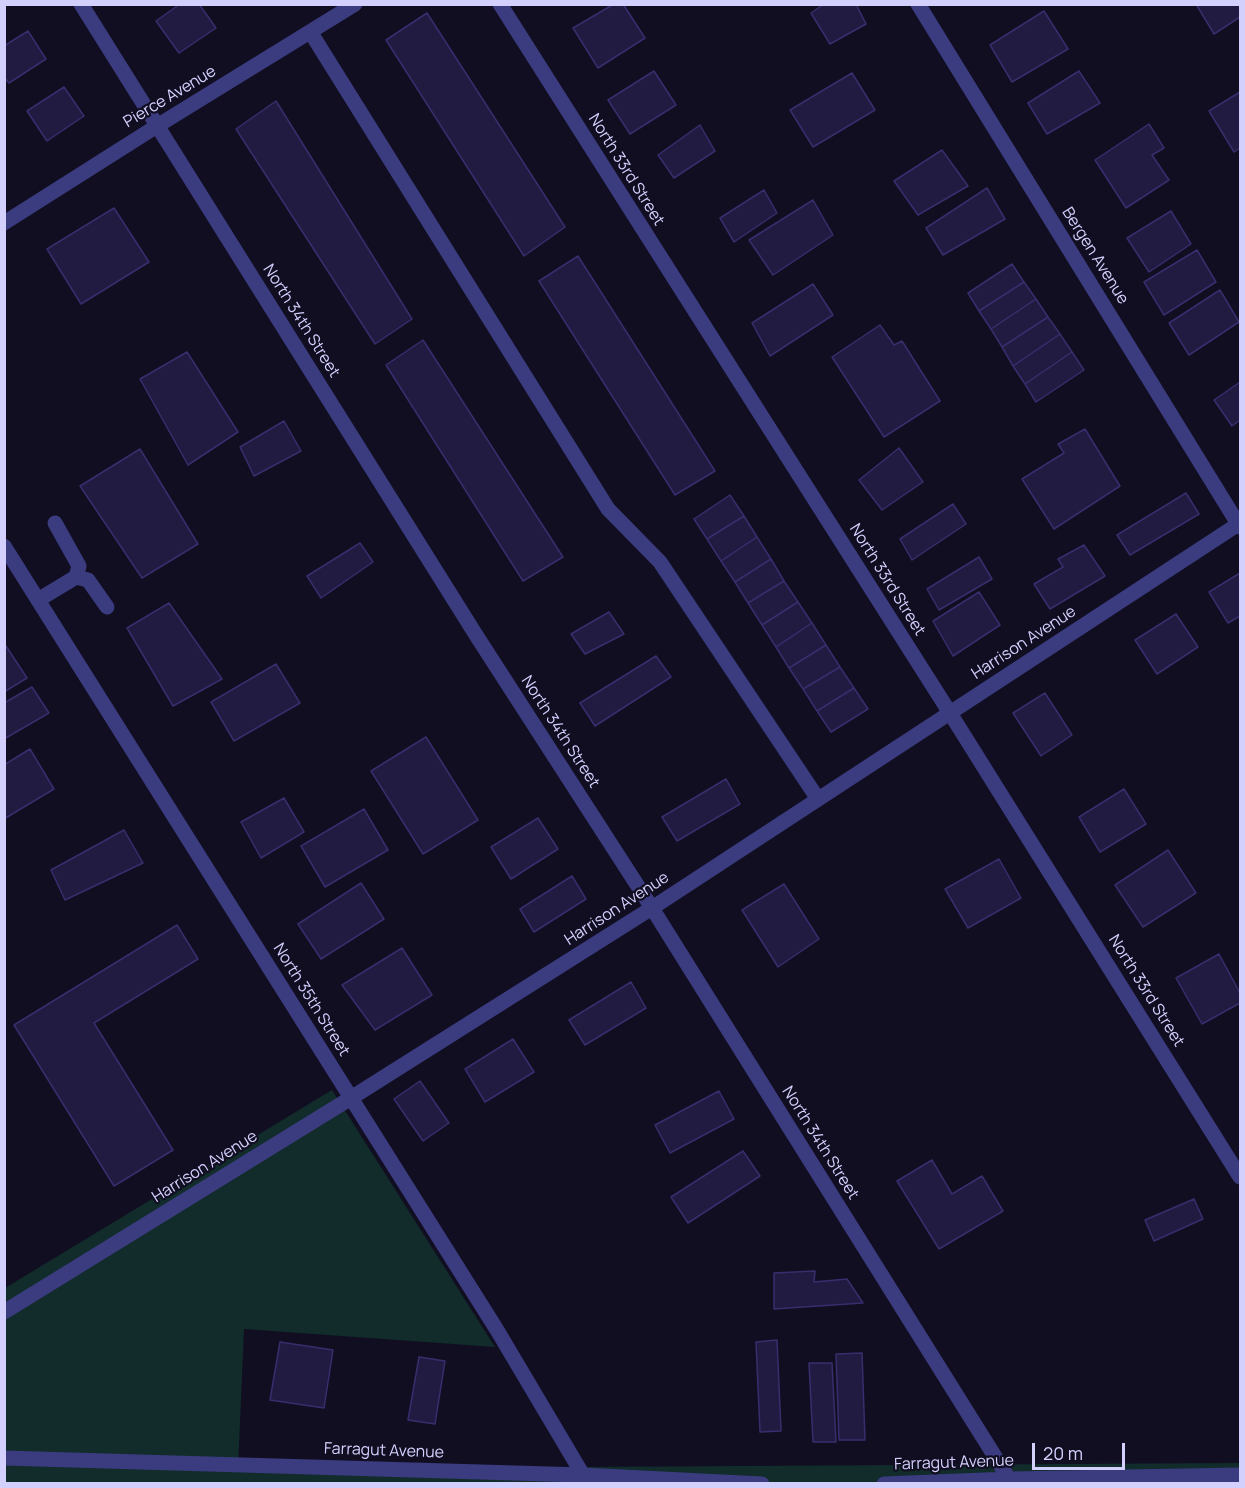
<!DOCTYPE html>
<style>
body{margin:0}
#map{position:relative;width:1245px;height:1488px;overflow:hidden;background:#110e22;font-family:Manrope,sans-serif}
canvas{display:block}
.frame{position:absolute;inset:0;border:6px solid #d4d0fe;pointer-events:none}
.scale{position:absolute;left:1032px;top:1443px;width:93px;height:27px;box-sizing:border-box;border:3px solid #d4d0fe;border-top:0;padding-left:8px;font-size:18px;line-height:21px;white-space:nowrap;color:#d4d0fe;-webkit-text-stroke:4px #110e22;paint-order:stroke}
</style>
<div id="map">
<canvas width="1245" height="1488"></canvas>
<div class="frame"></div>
<div class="scale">20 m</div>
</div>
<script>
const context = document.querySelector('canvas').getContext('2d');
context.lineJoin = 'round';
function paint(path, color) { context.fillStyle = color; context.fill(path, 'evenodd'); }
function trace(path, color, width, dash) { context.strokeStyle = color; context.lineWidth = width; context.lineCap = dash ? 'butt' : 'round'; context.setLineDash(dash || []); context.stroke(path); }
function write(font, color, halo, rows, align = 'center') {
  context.font = font + ' Manrope,sans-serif'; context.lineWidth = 4.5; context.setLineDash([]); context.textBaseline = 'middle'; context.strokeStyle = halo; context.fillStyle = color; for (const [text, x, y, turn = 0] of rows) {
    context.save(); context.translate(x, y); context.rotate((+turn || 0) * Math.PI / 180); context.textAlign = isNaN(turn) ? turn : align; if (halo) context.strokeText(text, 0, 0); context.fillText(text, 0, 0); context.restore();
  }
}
paint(new Path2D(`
 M332 1090 495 1347 244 1329 238 1469 1240 1463V1484H5V1288Z`), '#112c2a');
const building = new Path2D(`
 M180 4H199L216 28 179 53 156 21Z
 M614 4H623L645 38 598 68 573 28Z
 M824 4H856L866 24 830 44 811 13Z
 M1196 4H1240V17L1214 34Z
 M1044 11 1068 49 1012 82 990 45Z
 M427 13 565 227 524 256 386 40Z
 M28 31 46 59 9 83 4 77V46Z
 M654 71 676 105 630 134 608 100Z
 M1079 71 1100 103 1047 134 1028 103Z
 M852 73 875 110 813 147 790 110Z
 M64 87 84 116 47 141 27 111Z
 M1240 92V148L1234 152 1209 111Z
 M276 101 412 319 375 344 236 129Z
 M1149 124 1164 148 1152 155 1169 180 1126 208 1095 160Z
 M700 125 715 151 674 178 658 155Z
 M942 150 968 186 918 215 894 181Z
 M987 188 1005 219 943 255 926 228Z
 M764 190 777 213 734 242 720 218Z
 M813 200 833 235 773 275 749 240Z
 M114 208 149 262 81 304 47 249Z
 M1171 211 1191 244 1149 272 1127 238Z
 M1197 250 1216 282 1164 315 1144 282Z
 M578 256 715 471 675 495 539 281Z
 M1012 264 1024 282 979 311 968 293Z
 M1024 282 1036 299 991 329 979 311Z
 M813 284 833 315 770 356 752 323Z
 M1220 290 1239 322 1189 355 1169 323Z
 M1036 299 1048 317 1002 347 991 329Z
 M1048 317 1060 334 1013 366 1002 347Z
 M880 325 894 345 902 341 940 401 884 437 832 357Z
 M1060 334 1072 352 1025 384 1013 366Z
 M423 340 563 557 523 581 386 365Z
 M187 352 238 432 188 465 140 379Z
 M1072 352 1084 370 1036 402 1025 384Z
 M1240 382V420L1232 426 1214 400Z
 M284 421 301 451 254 476 240 447Z
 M1085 429 1120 486 1054 529 1022 479 1064 453 1058 444Z
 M899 448 923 482 882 510 859 480Z
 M140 449 198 544 142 578 80 486Z
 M1186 493 1199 514 1130 555 1117 535Z
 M730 495 744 516 707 539 694 519Z
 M953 504 966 524 912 560 900 539Z
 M744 516 757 537 721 561 707 539Z
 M757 537 771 559 735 582 721 561Z
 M360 543 373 562 321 598 307 576Z
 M1084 545 1105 576 1050 609 1034 584 1063 567 1058 559Z
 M979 557 992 579 939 610 927 589Z
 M771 559 784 581 748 603 735 582Z
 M1240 573V616L1228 623 1209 592Z
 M784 581 798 602 762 625 748 603Z
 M979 592 1000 625 953 656 933 621Z
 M798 602 812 623 776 647 762 625Z
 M169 603 222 679 173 706 127 628Z
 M609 612 624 634 585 654 571 634Z
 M1176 614 1198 647 1157 674 1135 640Z
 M812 623 826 645 789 668 776 647Z
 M4 643 27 678 4 692Z
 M826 645 840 667 803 689 789 668Z
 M656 656 671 677 595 726 580 703Z
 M276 664 300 703 234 741 211 702Z
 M840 667 854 688 817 711 803 689Z
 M32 687 49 713 4 739V703Z
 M854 688 868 709 831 732 817 711Z
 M1045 693 1072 735 1041 756 1013 713Z
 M426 737 478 820 423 854 371 771Z
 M30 749 54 789 4 819V765Z
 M726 779 740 804 677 841 662 817Z
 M1124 789 1146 824 1100 852 1079 817Z
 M284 798 304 832 261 858 241 822Z
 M364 809 388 850 325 887 301 846Z
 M538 818 558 849 511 879 491 847Z
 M124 830 143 863 65 900 51 870Z
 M1168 850 1196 893 1143 927 1115 885Z
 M999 859 1021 898 968 928 945 889Z
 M572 876 586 899 534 932 520 909Z
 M361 883 384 919 321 959 298 924Z
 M784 884 819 939 778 967 742 910Z
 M177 925 198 959 94 1023 173 1150 114 1186 14 1025Z
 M402 948 432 995 375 1030 342 985Z
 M1219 954 1240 993V1003L1202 1024 1176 978Z
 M631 982 646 1008 585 1045 569 1020Z
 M513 1039 534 1072 485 1102 465 1069Z
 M420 1081 449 1123 423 1141 394 1099Z
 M719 1091 734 1119 670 1153 655 1125Z
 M743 1151 760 1176 688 1223 671 1197Z
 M932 1160 952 1194 982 1176 1003 1211 939 1249 897 1181Z
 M1194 1199 1203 1219 1154 1241 1145 1220Z
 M815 1271 814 1282 847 1279 863 1303 774 1309V1273Z
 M777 1340 781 1431 760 1432 756 1342Z
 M280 1342 333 1350 324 1408 270 1400Z
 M862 1353 865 1440H839L836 1354Z
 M419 1357 445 1361 435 1424 408 1420Z
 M809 1363H832L836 1442H813Z`);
paint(building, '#211b42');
trace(building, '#382e6d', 1.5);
trace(new Path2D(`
 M311 33 608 509 660 562 818 799
 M76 577 88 580 107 607
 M38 600 76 577 79 566 55 523`), '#3b3b7f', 15);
trace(new Path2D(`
 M81 4 476 635 652 908 1009 1479
 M500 4 950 713 1240 1177
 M918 4 1240 527
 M4 223 157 126 355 4
 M4 546 497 1330 583 1475
 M4 1312 351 1098 652 908 1240 523
 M4 1458 583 1475 762 1484
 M884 1484 1009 1479 1240 1475`), '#3b3b7f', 15);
write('16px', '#d4d0fe', '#110e22', [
 ["Pierce Avenue",170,97,-31],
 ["North 33rd Street",626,170,58],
 ["Bergen Avenue",1095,256,58],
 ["North 34th Street",301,321,58],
 ["North 33rd Street",887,580,58],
 ["Harrison Avenue",1024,643,-33],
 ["North 34th Street",560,732,57],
 ["Harrison Avenue",617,909,-33],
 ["North 33rd Street",1146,991,58],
 ["North 35th Street",311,1000,58],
 ["North 34th Street",820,1143,58],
 ["Harrison Avenue",205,1167,-32],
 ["Farragut Avenue",384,1451,2],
 ["Farragut Avenue",954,1463,-2]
]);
</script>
